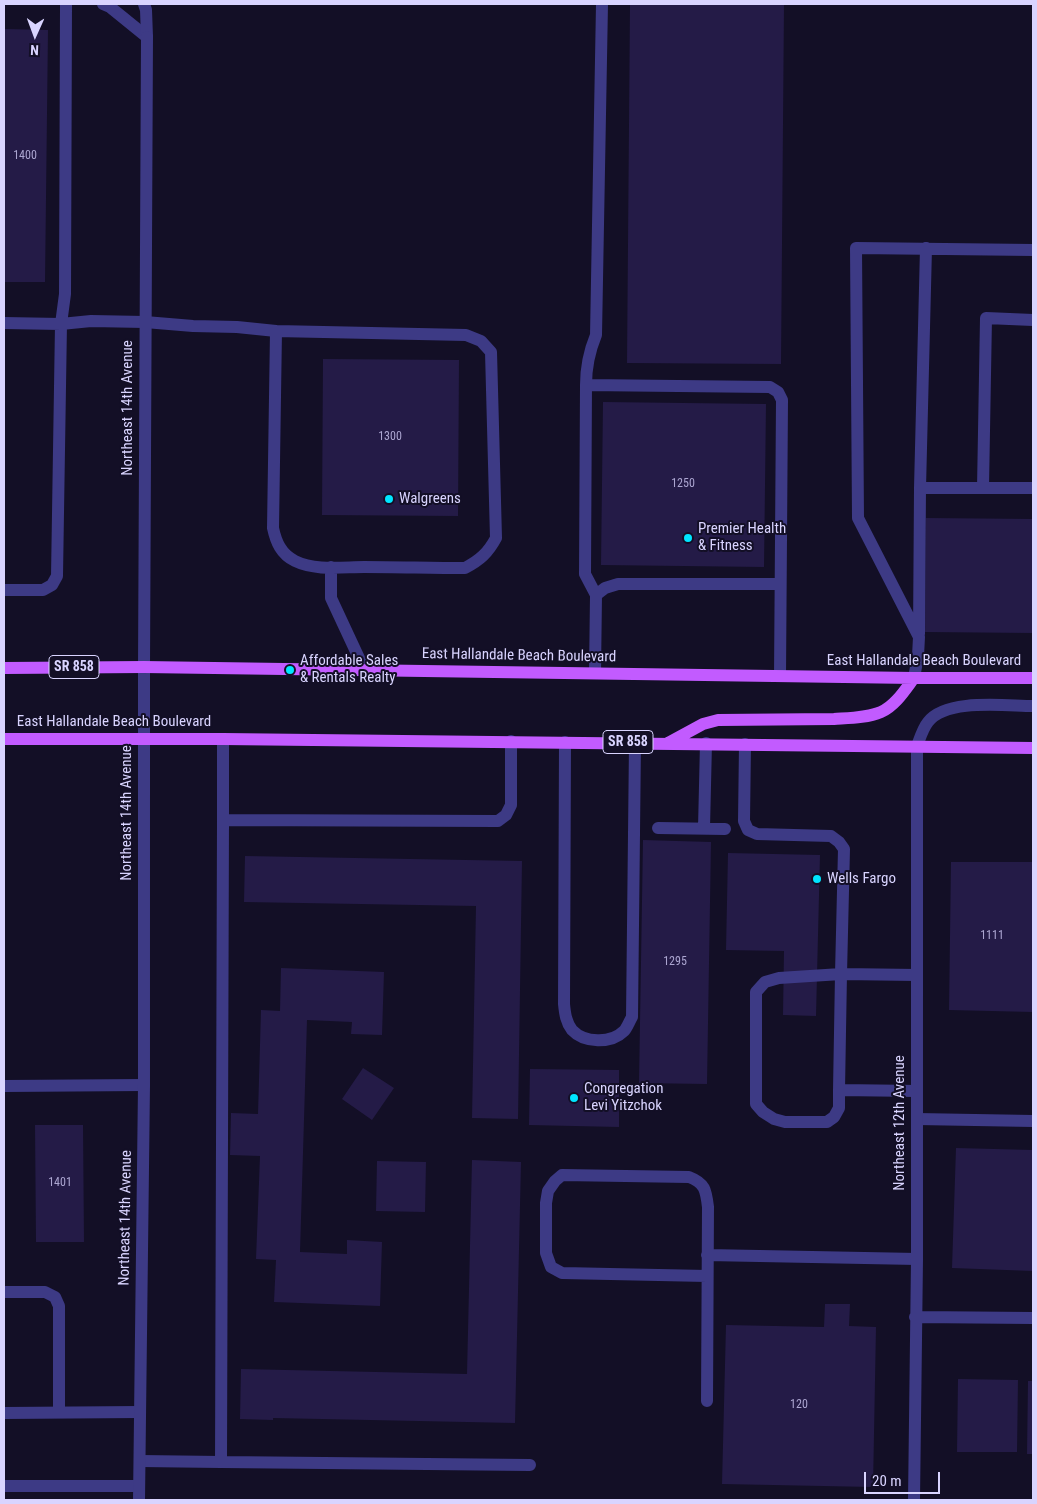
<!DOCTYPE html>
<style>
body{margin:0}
#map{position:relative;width:1037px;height:1504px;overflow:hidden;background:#130f26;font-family:"Roboto Condensed",sans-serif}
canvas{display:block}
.frame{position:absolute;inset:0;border:5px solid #d9d4ff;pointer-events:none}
.north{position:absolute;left:10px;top:10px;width:50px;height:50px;-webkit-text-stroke:4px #130f26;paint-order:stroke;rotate:182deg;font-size:14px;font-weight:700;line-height:20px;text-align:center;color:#d9d4ff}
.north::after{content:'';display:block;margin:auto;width:18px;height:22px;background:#d9d4ff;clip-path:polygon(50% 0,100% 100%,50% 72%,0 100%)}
.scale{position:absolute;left:864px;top:1472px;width:76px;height:22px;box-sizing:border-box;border:2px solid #d9d4ff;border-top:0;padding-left:6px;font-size:15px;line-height:18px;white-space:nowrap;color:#d9d4ff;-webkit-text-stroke:4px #130f26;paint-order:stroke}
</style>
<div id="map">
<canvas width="1037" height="1504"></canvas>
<div class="frame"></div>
<div class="north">N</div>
<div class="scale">20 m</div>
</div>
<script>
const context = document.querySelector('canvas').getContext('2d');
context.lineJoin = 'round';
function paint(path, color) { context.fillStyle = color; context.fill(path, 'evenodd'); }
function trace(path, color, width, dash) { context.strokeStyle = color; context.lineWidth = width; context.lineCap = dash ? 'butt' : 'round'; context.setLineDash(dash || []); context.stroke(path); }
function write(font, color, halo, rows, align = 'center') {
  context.font = font + ' "Roboto Condensed",sans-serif'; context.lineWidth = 4; context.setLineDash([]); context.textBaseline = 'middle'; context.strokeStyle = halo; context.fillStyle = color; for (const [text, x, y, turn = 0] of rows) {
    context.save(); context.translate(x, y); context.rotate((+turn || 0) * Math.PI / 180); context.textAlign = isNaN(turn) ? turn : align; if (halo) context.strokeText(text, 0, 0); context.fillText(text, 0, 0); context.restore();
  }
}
paint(new Path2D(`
 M630 4H784L781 364 627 363Z
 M4 29 48 30 45 282H4Z
 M323 359 459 360 458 516 322 515Z
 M603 402 766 404 764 567 601 565Z
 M926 518 1033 519V633L925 632Z
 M643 840 711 842 707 1084 639 1083Z
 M728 853 820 855 816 1016 783 1015 784 951 726 950Z
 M245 856 522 861 518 1119 472 1118 476 906 244 902Z
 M951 862H1033V1012L949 1010Z
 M281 968 384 972 382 1035 351 1034 352 1022 307 1020 300 1252 347 1254V1240L382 1242 380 1306 274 1302 276 1260 256 1259 260 1156 230 1155 231 1113 258 1114 261 1010 280 1011Z
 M363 1068 394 1088 372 1120 342 1099Z
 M530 1069 619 1070V1127L529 1125Z
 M35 1125H83L84 1242H36Z
 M956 1148 1033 1150V1271L952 1268Z
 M472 1160 521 1162 515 1423 273 1418V1420L240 1419 241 1369 467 1374Z
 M377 1161 426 1162 425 1212 376 1211Z
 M825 1304H850L849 1326 876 1327 873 1487 722 1484 726 1325 824 1327Z
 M958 1379 1018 1380 1017 1452H957Z
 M1028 1381H1033V1454H1027Z`), '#241b47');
trace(new Path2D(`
 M103 4 110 7 147 37
 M4 323 61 324 91 321 145 322 193 326 237 327 276 331 273 528C276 542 281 554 295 561 315 571 343 567 364 567 398 567 431 568 465 568 480 560 488 553 496 538L491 352 481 341 466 335 276 331
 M586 385C586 366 589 352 596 335L602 4
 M920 488 926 248
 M983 488 986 318 1033 320
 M331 567V598L365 671
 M4 590H43L52 585 57 576 61 324 65 294 66 4
 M596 595 605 588 618 584H780
 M919 634 920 488H1033
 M595 673 596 595 585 574 586 385 770 387 778 392 782 400 780 676
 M914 678 918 656 919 637 858 518 856 248 1033 250
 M223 739V820L498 821 506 815 511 805V741
 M565 742 564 1004C565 1014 566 1022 572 1030 584 1043 611 1044 624 1031 627 1028 629 1022 632 1017L635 742
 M745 744 744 821 748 830 757 834 831 836 839 842 844 849 841 974 917 975
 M658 828 725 829
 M704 828 706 743
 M4 1086 144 1085
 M839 1090V1108L834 1117 827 1122H785L774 1119 763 1112 756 1104V992L765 982 779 978 841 974 839 1090 917 1091
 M917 1119 1033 1121
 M707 1255 917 1259
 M4 1292H45L55 1297 59 1306V1412
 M707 1401 708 1207C706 1190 705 1183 689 1177L562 1175 555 1181 548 1191 546 1203V1253L551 1267 562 1273 707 1276
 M4 1413 140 1412
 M140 1461 221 1462 223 820
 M221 1462 530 1465
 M4 1486H139`), '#3d3a85', 12);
trace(new Path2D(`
 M144 4 146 10 147 37
 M915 1317 1033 1318
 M914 1500 917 1259V746C920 738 923 728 928 722 946 698 1006 706 1033 706`), '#3d3a85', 12);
trace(new Path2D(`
 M139 1500 144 1085V667L147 37`), '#3d3a85', 12);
trace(new Path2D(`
 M4 668 144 667 914 678H1033
 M4 739H223L1033 748
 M668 743 703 724 718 720 834 719C849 718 867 718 881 712 895 706 905 690 914 678`), '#c25bff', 12);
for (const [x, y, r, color] of [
 [389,499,5,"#00e5ff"],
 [688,538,5,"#00e5ff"],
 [290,670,5,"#00e5ff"],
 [817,879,5,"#00e5ff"],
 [574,1098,5,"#00e5ff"]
]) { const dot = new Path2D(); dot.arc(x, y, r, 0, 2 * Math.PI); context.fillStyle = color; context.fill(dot); trace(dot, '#130f26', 2); }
write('12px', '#aca6d1', null, [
 ["1400",25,156],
 ["1300",390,437],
 ["1250",683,484],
 ["1111",992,936],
 ["1295",675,962],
 ["1401",60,1183],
 ["120",799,1405]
]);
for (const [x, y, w] of [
 [74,667,50],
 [628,742,50]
]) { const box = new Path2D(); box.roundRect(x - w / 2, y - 11.5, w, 23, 4); context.fillStyle = '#130f26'; context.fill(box); trace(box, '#d9d4ff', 1); }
write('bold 14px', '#d9d4ff', null, [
 ["SR 858",74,667],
 ["SR 858",628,742]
]);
write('15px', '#d9d4ff', '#130f26', [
 ["Northeast 14th Avenue",128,408,-90],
 ["East Hallandale Beach Boulevard",519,656,1],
 ["East Hallandale Beach Boulevard",924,661],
 ["East Hallandale Beach Boulevard",114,722],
 ["Northeast 14th Avenue",127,813,-90],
 ["Northeast 12th Avenue",900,1123,-90],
 ["Northeast 14th Avenue",126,1218,-89]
]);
write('15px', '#d9d4ff', '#130f26', [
 ["Walgreens",399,499],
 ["Premier Health",698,529],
 ["& Fitness",698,546],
 ["Affordable Sales",300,661],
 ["& Rentals Realty",300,678],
 ["Wells Fargo",827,879],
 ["Congregation",584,1089],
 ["Levi Yitzchok",584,1106]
], 'left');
</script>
